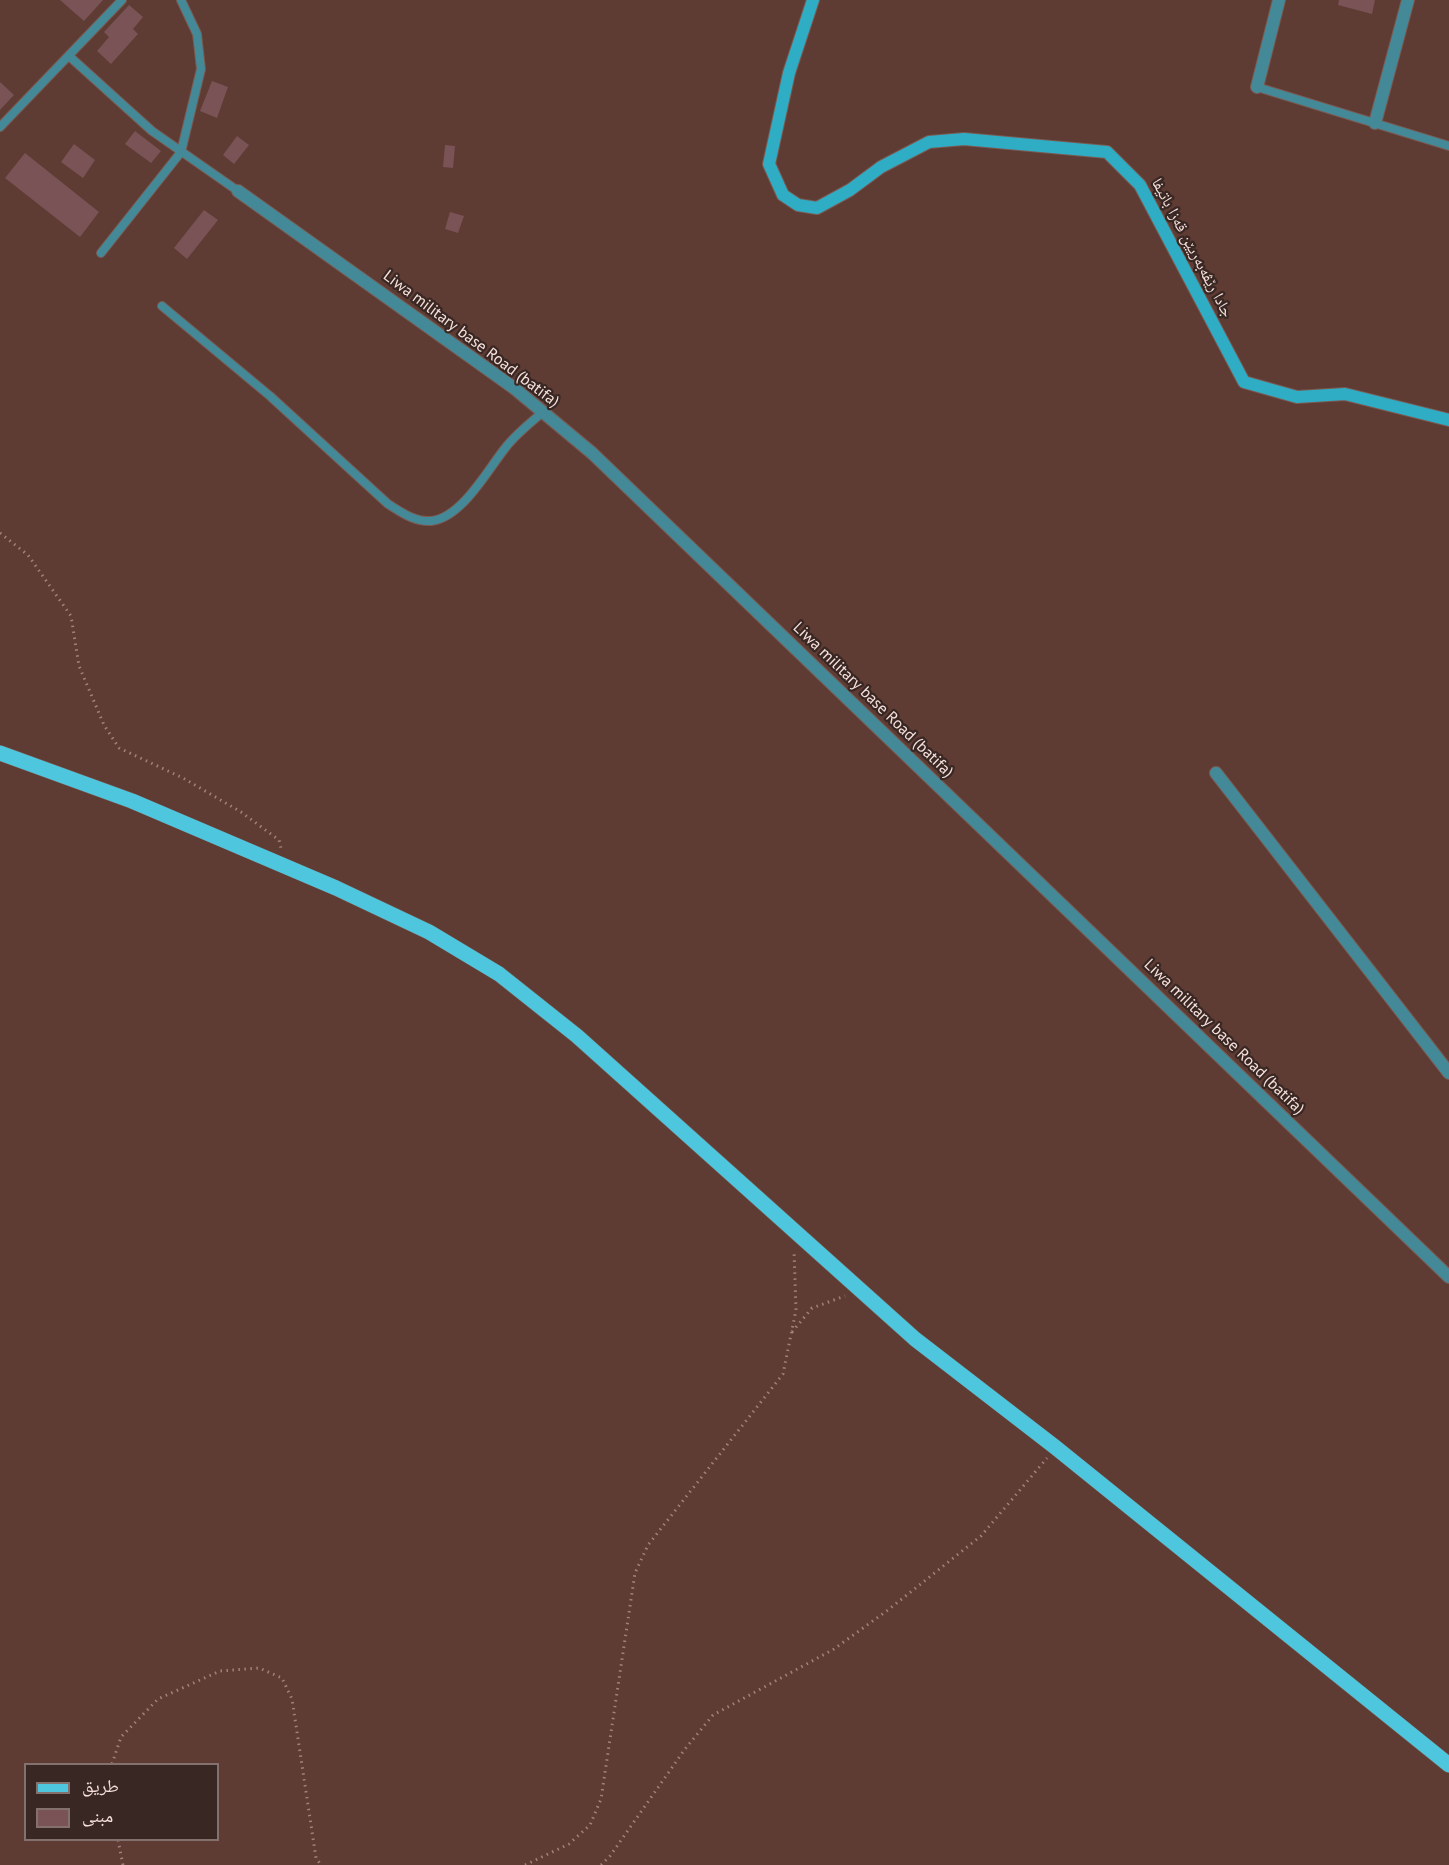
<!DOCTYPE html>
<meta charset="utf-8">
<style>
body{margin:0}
#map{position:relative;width:1449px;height:1865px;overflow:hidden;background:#5e3b33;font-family:"PT Sans","Noto Naskh Arabic",sans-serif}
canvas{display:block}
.legend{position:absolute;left:24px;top:1763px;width:195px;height:78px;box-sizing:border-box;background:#382723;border:2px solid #84716d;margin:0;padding:8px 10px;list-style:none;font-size:18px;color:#f7e0db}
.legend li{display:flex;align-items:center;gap:12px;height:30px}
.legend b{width:30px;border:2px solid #84716d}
</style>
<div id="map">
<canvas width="1449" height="1865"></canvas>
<ul class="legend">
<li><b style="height:8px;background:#4ec6de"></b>طريق</li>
<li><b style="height:16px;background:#7a5356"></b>مبنى</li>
</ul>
</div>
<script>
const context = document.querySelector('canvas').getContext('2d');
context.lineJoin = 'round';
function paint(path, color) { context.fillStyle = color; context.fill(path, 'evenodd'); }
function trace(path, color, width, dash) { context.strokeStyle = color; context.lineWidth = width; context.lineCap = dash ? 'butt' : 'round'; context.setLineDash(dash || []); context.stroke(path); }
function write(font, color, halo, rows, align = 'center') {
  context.font = font + ' "PT Sans","Noto Naskh Arabic",sans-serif'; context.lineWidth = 4.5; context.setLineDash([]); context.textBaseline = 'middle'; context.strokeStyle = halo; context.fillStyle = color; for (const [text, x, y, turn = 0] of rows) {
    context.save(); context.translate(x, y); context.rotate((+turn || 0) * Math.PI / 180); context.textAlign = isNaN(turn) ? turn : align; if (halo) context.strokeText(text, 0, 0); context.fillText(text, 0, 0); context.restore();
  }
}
paint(new Path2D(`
 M60 0H103L84 21Z
 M1339 0H1375L1372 14 1338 5Z
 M129 5 143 17 133 29 138 34 111 64 97 51 109 37 104 32Z
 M212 81 228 87 217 118 200 111Z
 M0 82 14 95 0 110Z
 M135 131 161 151 151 163 125 144Z
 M237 136 249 145 234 164 223 155Z
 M74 144 95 160 83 178 61 162Z
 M445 145 455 146 453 168 443 167Z
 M25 153 99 212 80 237 5 178Z
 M204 210 218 220 187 259 174 248Z
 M450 212 464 216 458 233 445 229Z`), '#7a5356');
const lane = new Path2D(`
 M69 56 152 131 238 191
 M1257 87 1449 146
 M0 127 122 0
 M101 253 181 152 201 69 197 34 181 0
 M162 306 270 396 388 504C401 512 414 522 431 521 462 518 488 469 506 447 516 434 530 423 543 412`);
const street = new Path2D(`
 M1257 87 1279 0
 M1375 123 1408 0
 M238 191 514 388 592 453 1449 1277
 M1216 773 1449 1073`);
const secondary = new Path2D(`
 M813 0 789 73 769 164 783 195 798 205 817 208 850 190 881 167 929 142 964 139 1107 152 1140 185 1244 382 1297 397 1345 394 1449 420`);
const primary = new Path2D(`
 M0 753 132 801 336 888 429 932 499 974 577 1036 915 1339 1055 1447 1449 1765`);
trace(lane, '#7a5951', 10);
trace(street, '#7a5951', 14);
trace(secondary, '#7a5951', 14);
trace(primary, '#7a5951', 16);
trace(new Path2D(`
 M0 533 28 555 71 616 79 666 104 725 119 748 183 778 241 812 279 840 281 848
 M792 1332 812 1308 845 1296
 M112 1764 121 1737 158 1699 220 1671 259 1668 282 1678 292 1699 316 1858 321 1865
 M118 1840 123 1865
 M525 1865 569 1844 590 1825 601 1799 635 1573 648 1545 783 1374 796 1310 794 1250
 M601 1865 610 1856 685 1749 713 1715 834 1649 888 1610 981 1536 1047 1458`), '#a0827c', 3, [1.5, 4.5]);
trace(lane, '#448998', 8);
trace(street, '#448998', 12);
trace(secondary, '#2eadc5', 12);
trace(primary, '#4ec6de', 15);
write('16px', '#f7e0db', '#382723', [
 ["جادا رێڤه‌به‌ريێن قه‌زا باتيفا",1192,248,62],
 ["Liwa military base Road (batifa)",471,339,37],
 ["Liwa military base Road (batifa)",873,700,44],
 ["Liwa military base Road (batifa)",1224,1037,44]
]);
</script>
